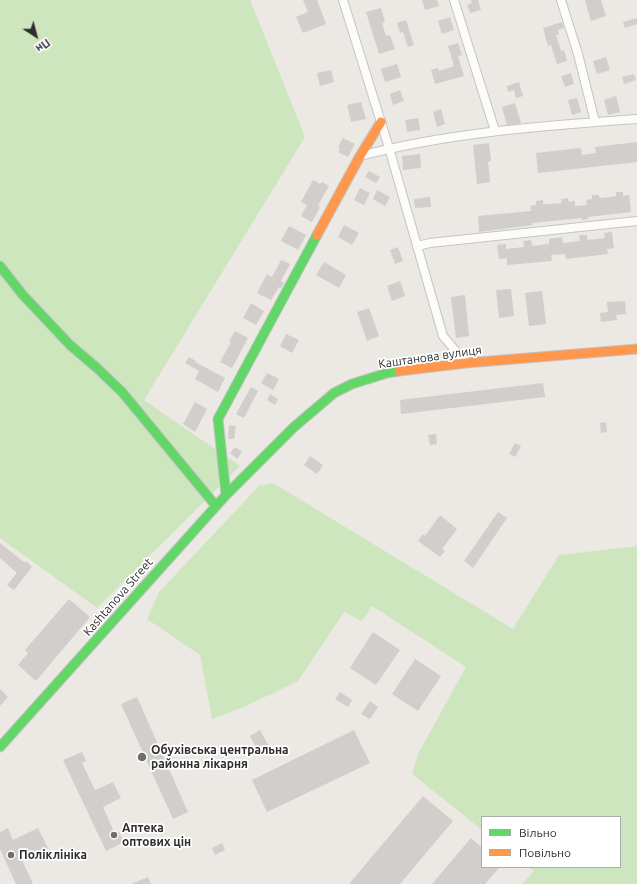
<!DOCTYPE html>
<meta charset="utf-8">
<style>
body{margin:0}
#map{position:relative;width:637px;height:884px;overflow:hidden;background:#ece8e4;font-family:Ubuntu,sans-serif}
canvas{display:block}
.legend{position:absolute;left:481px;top:816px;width:140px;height:52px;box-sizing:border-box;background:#fff;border:1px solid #ababab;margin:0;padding:5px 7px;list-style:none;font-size:12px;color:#2e2e2e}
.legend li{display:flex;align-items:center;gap:8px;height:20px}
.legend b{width:20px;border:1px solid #ababab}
.north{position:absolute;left:16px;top:16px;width:40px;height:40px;-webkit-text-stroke:3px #fff;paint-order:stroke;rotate:144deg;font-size:11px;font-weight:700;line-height:16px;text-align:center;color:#2e2e2e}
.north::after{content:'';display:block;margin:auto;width:14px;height:18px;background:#2e2e2e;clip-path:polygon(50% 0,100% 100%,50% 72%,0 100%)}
</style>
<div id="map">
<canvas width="637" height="884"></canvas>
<ul class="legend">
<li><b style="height:5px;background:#63d668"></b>Вільно</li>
<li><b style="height:5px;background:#ff974d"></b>Повільно</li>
</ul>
<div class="north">Пн</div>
</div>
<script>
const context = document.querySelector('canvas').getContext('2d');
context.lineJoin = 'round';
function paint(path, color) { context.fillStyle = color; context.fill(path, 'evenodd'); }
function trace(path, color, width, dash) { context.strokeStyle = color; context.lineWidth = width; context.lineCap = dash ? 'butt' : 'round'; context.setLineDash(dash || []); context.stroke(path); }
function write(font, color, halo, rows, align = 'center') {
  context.font = font + ' Ubuntu,sans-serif'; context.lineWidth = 3.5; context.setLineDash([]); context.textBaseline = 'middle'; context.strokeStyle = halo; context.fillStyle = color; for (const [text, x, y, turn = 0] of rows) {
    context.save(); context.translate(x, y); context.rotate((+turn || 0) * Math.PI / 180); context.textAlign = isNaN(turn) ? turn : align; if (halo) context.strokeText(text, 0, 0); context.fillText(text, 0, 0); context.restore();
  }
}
paint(new Path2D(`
 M0 0H250L305 137 144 400 240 466 97 608 0 538Z
 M273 483 513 629 559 555 637 546V884H522L534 871 529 867H620V817H482V830L412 774 419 752 466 667 372 606 362 621 344 612 298 681 246 706 212 719 200 655 147 619 159 592 259 486Z`), '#cee6be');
paint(new Path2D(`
 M303 0H317L326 24 303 33 296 17 308 12Z
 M422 0H437L439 6 425 10Z
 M471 0H478L481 10 470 13 467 5 472 3Z
 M585 0H601L606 16 591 21Z
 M381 8 385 22 382 23 386 36 390 35 395 49 379 54 366 12Z
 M450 17 454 30 442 34 438 21Z
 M637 18V24L625 28 623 22Z
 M406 20 414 45 408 47 403 32 400 33 397 23Z
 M562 22 564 28 558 30 559 35H556L561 51 564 50 567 61 557 64 551 45 548 46 543 28Z
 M458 43 462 55 458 56 464 76 435 84 431 70 438 68 439 71 454 66 448 46Z
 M606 57 610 70 597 74 593 61Z
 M397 64 401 77 385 82 381 69Z
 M331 70 334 82 320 86 317 73Z
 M571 73 574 84 565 87 561 76Z
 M634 74 636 80 624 84 622 77Z
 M519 82 523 96 516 98 514 90 508 92 507 86Z
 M400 90 404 101 393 105 390 94Z
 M616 96 620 112 608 115 604 100Z
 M577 98 581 112 572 115 568 100Z
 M361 102 366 119 351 122 347 105Z
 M515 103 521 123 507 125 502 107Z
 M441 109 445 124 437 127 433 112Z
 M418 118 420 130 407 132 405 120Z
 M343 138 355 144 348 157 338 152 340 148 338 147Z
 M637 142V162L538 173 536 153 581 148 582 155 596 153 595 147Z
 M489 143 491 161 488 162 490 182 477 184 473 145Z
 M420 154 421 168 403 170 402 156Z
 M369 171 380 177 376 183 365 177Z
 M313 180 320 184 322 182 329 186 318 205 320 207 312 222 301 216 307 205 301 202Z
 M360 188 370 193 364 205 354 200Z
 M377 190 390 197 385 206 373 199Z
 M616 192H623V196L629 195 631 212 588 217V219L582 220V218L532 223 533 225 479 232 478 216 531 211 530 206 536 205V201L543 200V204H549L562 203 561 199 568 198 569 202 575 201V206L587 205 586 200 592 199V195H599V198L610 197 616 196Z
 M430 197 431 207 415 208 414 199Z
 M344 225 359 233 352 245 338 237Z
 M289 226 306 235 298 250 281 241Z
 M612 232 614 248 607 249 608 254 566 259 565 254 551 255 552 261 507 265V258L499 259 497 245 506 244V249L524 247 523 241 531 240 532 246 549 244V239L562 237 563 243 580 241 579 235H587V240L605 238 604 233Z
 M398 247 403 261 395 264 390 250Z
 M281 260 290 264 281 281 284 283 281 288 279 287 271 300 257 293 267 274 272 277Z
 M324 262 346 275 339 288 316 275Z
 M400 281 405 296 392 301 387 286Z
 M511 289 514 316 499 318 496 290Z
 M542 291 546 324 529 326 525 293Z
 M465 295 469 336 456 338 451 297Z
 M625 301 626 314 616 315 617 320 601 322 600 313 608 312 607 302Z
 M251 303 264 311 256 325 243 318Z
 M369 308 379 336 367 341 357 312Z
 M235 331 248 338 232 368 220 362 231 342 229 341Z
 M286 334 299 340 292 353 280 346Z
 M189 357 196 361 195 362 225 378 218 392 195 379 199 371 185 363Z
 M267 373 279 379 273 390 261 383Z
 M543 383 545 397 401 414 400 400Z
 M251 387 258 391 244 418 236 414Z
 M270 394 278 399 275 405 267 400Z
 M195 402 207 409 195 432 183 424Z
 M606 422 607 432 601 433 600 423Z
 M229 425 236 426 234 439H228Z
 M436 434 437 444 430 445 428 435Z
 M515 443 521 446 515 457 509 454Z
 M235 447 242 452 237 459 230 453Z
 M310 456 323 465 317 474 304 465Z
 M498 512 507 518 473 568 464 561Z
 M440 515 457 529 442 549 445 551 440 557 418 541 423 534 425 536Z
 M0 543 25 563 26 561 32 567 14 590 7 585 17 573 0 558Z
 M69 599 90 617 36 681 18 665 28 653 25 650Z
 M373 632 400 650 376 685 350 668Z
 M415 659 441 676 418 711 392 694Z
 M0 689 8 697 0 706Z
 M340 692 352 700 348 707 335 699Z
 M137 697 188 812 173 819 121 704Z
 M370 701 378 707 370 719 361 714Z
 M260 730 271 750 260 755 250 736Z
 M354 730 370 763 267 812 252 780Z
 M82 752 86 761 82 763 95 790 113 782 121 798 103 807 115 834 119 832 124 842 106 851 63 760Z
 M423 796 453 821 400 884H349Z
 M8 828 13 840 38 828 48 848 22 860 33 884H16L0 849V832Z
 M471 838 482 848V867H500L485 884H432Z
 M222 843 225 850 215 855 212 848Z
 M148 877 151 884H131Z`), '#d1cecb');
const street = new Path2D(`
 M343 0 389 148 443 336 466 363
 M454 0 495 131
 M561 0 578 54 595 122
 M360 156C451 132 544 126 637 119
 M417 246 430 243 637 221`);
const fast = new Path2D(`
 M0 266 22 294 70 345 97 368 122 392 216 506
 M226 495 218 419 317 235
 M0 747 226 495 294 427 334 393 352 384 387 373 399 371`);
const slow = new Path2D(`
 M317 235 360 156 381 122
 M399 371 466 363 637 349`);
trace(street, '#c5c4c5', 10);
trace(fast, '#c5c4c5', 11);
trace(slow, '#c5c4c5', 11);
trace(street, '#fcfcfb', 8);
trace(fast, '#63d668', 9);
trace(slow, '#ff974d', 9);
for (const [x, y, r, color] of [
 [142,757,5,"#706f6e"],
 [114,835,4,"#706f6e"],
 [11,855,4,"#706f6e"]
]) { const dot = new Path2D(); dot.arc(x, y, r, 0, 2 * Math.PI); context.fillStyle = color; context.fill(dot); trace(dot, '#fff', 1.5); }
write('12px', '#2e2e2e', '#fff', [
 ["Каштанова вулиця",430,357,-8],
 ["Kashtanova Street",118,597,-49]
]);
write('bold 12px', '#2e2e2e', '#fff', [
 ["Обухівська центральна",151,750],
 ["районна лікарня",151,764],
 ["Аптека",122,828],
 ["оптових цін",122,842],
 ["Поліклініка",19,855]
], 'left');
</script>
